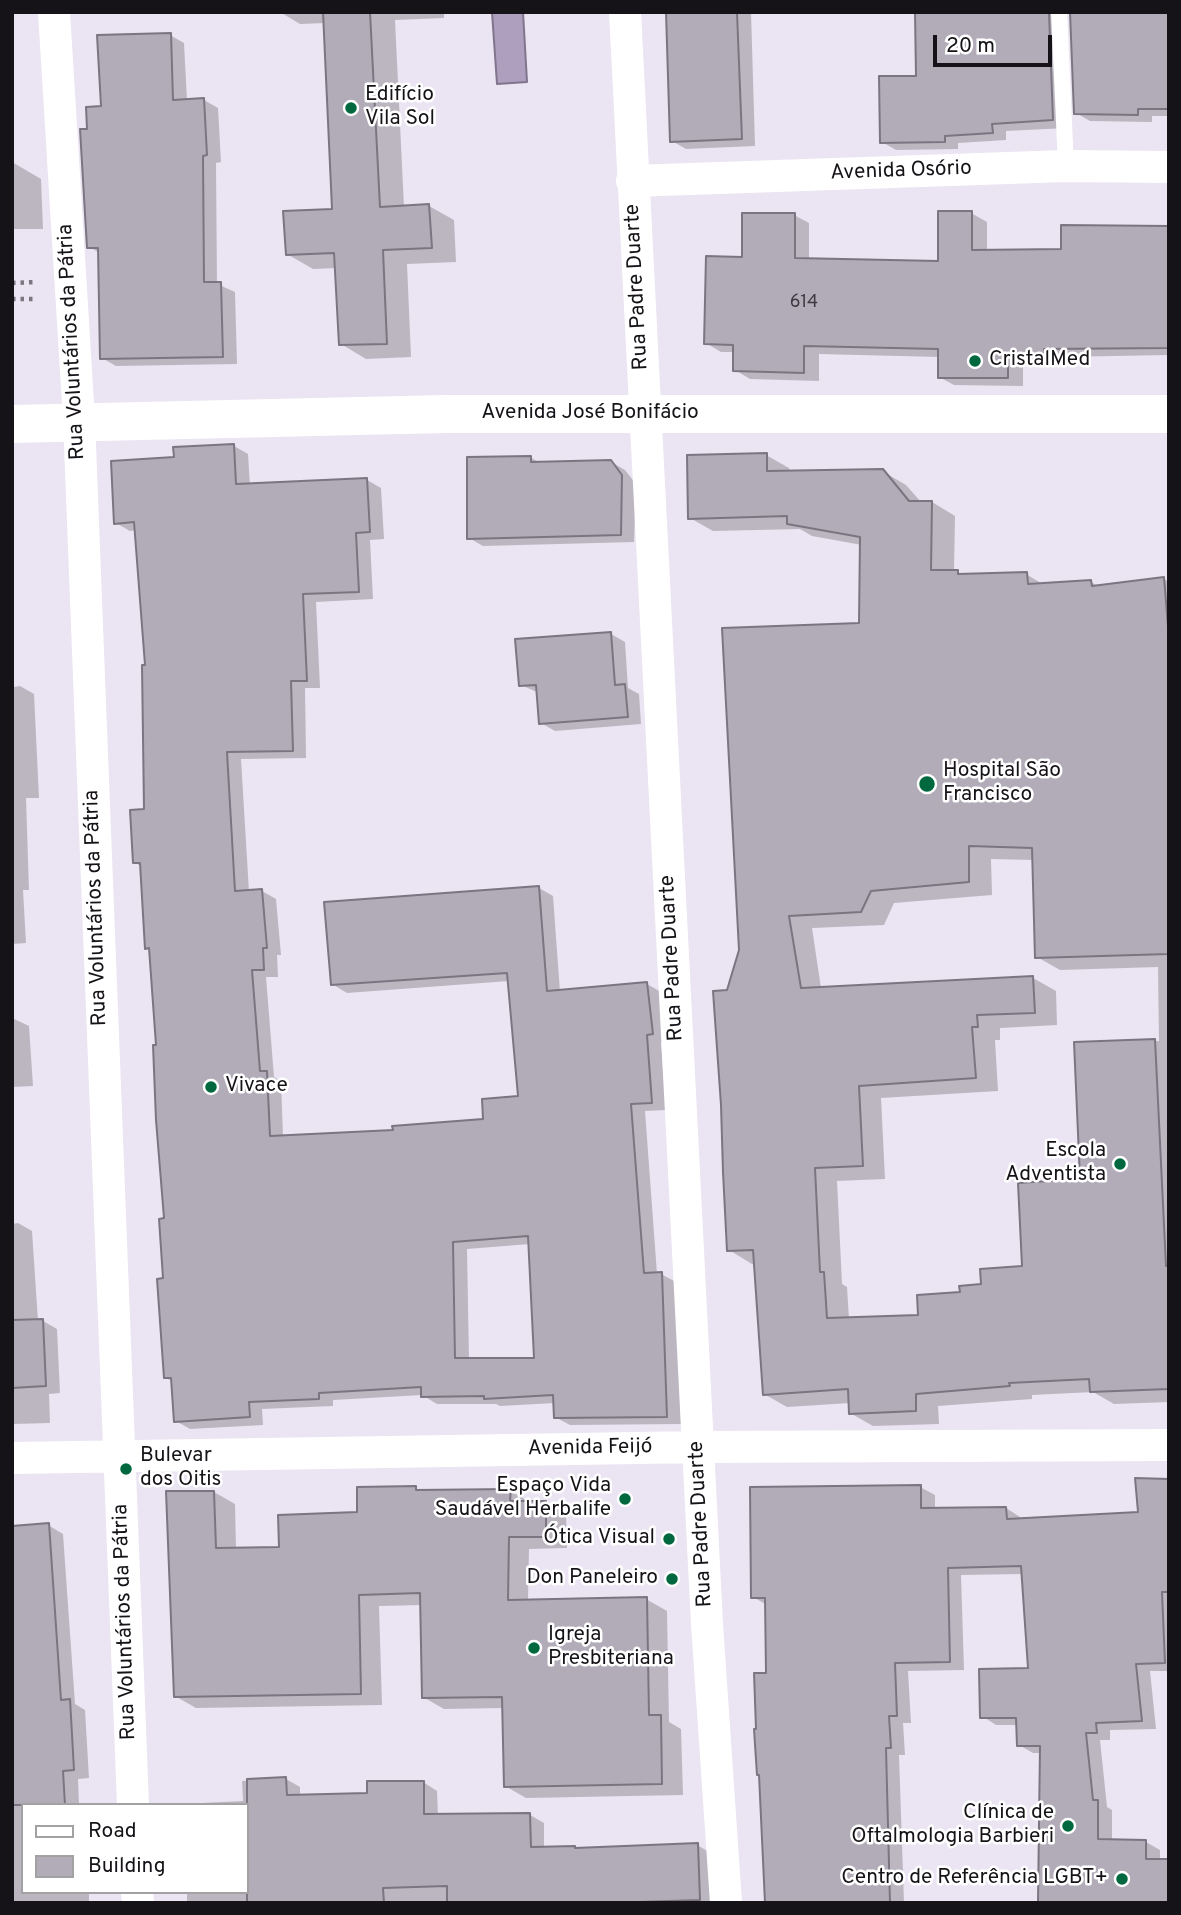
<!DOCTYPE html>
<meta charset="utf-8">
<style>
body{margin:0}
#map{position:relative;width:1181px;height:1915px;overflow:hidden;background:#ebe4f2;font-family:Overpass,sans-serif}
canvas{display:block}
.frame{position:absolute;inset:0;border:14px solid #161318;pointer-events:none}
.legend{position:absolute;left:21px;top:1803px;width:228px;height:91px;box-sizing:border-box;background:#fff;border:2px solid #a2a1a3;margin:0;padding:9px 12px;list-style:none;font-size:21px;color:#161318}
.legend li{display:flex;align-items:center;gap:14px;height:35px}
.legend b{width:35px;border:2px solid #a2a1a3}
.scale{position:absolute;left:933px;top:35px;width:119px;height:32px;box-sizing:border-box;border:4px solid #161318;border-top:0;padding-left:9px;font-size:21px;line-height:24px;white-space:nowrap;color:#161318;-webkit-text-stroke:5px #fff;paint-order:stroke}
</style>
<div id="map">
<canvas width="1181" height="1915"></canvas>
<div class="frame"></div>
<ul class="legend">
<li><b style="height:9px;background:#fff"></b>Road</li>
<li><b style="height:19px;background:#b2acb8"></b>Building</li>
</ul>
<div class="scale">20 m</div>
</div>
<script>
const context = document.querySelector('canvas').getContext('2d');
context.lineJoin = 'round';
function paint(path, color) { context.fillStyle = color; context.fill(path, 'evenodd'); }
function trace(path, color, width, dash) { context.strokeStyle = color; context.lineWidth = width; context.lineCap = dash ? 'butt' : 'round'; context.setLineDash(dash || []); context.stroke(path); }
function write(font, color, halo, rows, align = 'center') {
  context.font = font + ' Overpass,sans-serif'; context.lineWidth = 5; context.setLineDash([]); context.textBaseline = 'middle'; context.strokeStyle = halo; context.fillStyle = color; for (const [text, x, y, turn = 0] of rows) {
    context.save(); context.translate(x, y); context.rotate((+turn || 0) * Math.PI / 180); context.textAlign = isNaN(turn) ? turn : align; if (halo) context.strokeText(text, 0, 0); context.fillText(text, 0, 0); context.restore();
  }
}
const water = new Path2D(`
 M492 12H523L527 82 497 84Z`);
paint(water, '#ae9fbe');
trace(water, '#80758c', 2);
paint(new Path2D(`
 M280 12H444V18L395 20 404 207 429 206 454 220 456 262 407 264 411 357 366 359 341 344 337 268 313 269 287 254 334 211 325 23 300 24Z
 M667 12H751L755 146 686 149 672 141Z
 M916 12H1066L1067 128 1006 131V140L958 143V149L896 150 882 142 917 78Z
 M1169 12V116H1152V122L1090 121 1076 113Z
 M170 35 184 43 187 101 204 100 218 108 221 162 216 163 217 284 235 292 237 364 116 366 102 358 100 253 89 247V130L103 107Z
 M12 162 41 179 43 229H12Z
 M971 213 987 222V251H1063L1169 227V355L1059 357V361H1023V386L954 385 939 377V357L819 354V381L750 379 735 370V352H721L706 343 743 258 794 215 809 223V260L940 263Z
 M234 446 248 454 250 486 367 480 381 488 384 539 370 540 373 599 316 602 320 688H305L306 758 241 759 249 892 262 891 276 899 281 955H277L278 977H266L274 1077 281 1081 283 1137 394 1131 485 1121 520 1097 509 981 347 993 332 984 539 888 553 896 560 992 647 984 661 992 666 1042H661L666 1110 645 1111 657 1274H661L676 1282 681 1424 570 1425 555 1417V1403L500 1406 496 1404H437L422 1395 333 1400V1406L262 1409 263 1425 190 1429 176 1421 173 1382 165 1377 166 1220 151 950 146 948 142 867 134 862 146 811 147 667 136 530 130 531 116 523 175 459ZM530 1244 536 1360H469L467 1249Z
 M766 455 789 468 790 473 882 471 906 485 921 502H932L955 516 954 571 965 575 1026 574 1044 585 1091 582 1099 587 1164 579 1169 582V1402L1114 1404 1093 1392 1032 1395V1399L938 1406 939 1424 873 1426 850 1413V1403L787 1407 764 1394 755 1264H752L729 1250 728 992 861 625 862 545 812 536 800 529 713 531 690 518ZM991 859 1034 860 1037 957 1060 970 1158 967 1159 1041 1076 1044 1082 1181 1024 1267 962 1294 920 1316 849 1319 847 1287 842 1284 837 1181 885 1179 881 1098 998 1091 995 1040H1000V1028L1057 1025 1056 991 1033 978 821 988 812 928 884 925 894 903 992 895Z
 M468 458H531L541 463 611 462 625 470 636 484 634 542 483 546 469 538Z
 M611 634 625 642 628 688 639 694 641 724 555 731 541 723 539 693 521 685Z
 M12 656 14 687 20 686 34 694 39 798H26L29 890H23L26 943 12 944Z
 M12 1018 29 1026 33 1086 12 1087Z
 M18 1223 32 1231 38 1321H43L57 1329 60 1393 49 1394 50 1423 12 1424V1224Z
 M1169 1481V1671H1150L1156 1729 1110 1730V1740H1100L1107 1807 1112 1810V1841L1146 1842 1160 1850V1861L1040 1903 1041 1753H1033L1019 1745 1018 1725H996L982 1716 1030 1670 1023 1574 961 1575 964 1670 908 1671 911 1723H903L905 1755H899L904 1903H765L768 1675 767 1605 753 1597 920 1487 935 1495V1510L1006 1508 1020 1517V1520L1140 1514Z
 M415 1488 422 1491H510L530 1502H545L566 1514 567 1548 529 1549 528 1601 646 1599 667 1611 669 1722 681 1729 683 1795 526 1798 505 1786 504 1708 444 1709 423 1697 422 1605 379 1606 382 1705 196 1708 175 1696 214 1492 235 1504 236 1549H281Z
 M48 1525 63 1534 75 1704 85 1710 89 1778 78 1779 79 1805H23V1892H89V1903H12V1528Z
 M286 1779 300 1787V1797L368 1794 423 1782 437 1791 438 1816 530 1815 544 1823V1848L577 1850 697 1845 711 1853 714 1903H187V1892H247V1805L181 1804 243 1801 242 1781Z`), '#0003');
const building = new Path2D(`
 M323 12H370L380 207 429 204 432 248 383 250 387 344 339 345 334 253 286 255 283 211 332 209Z
 M666 12H737L742 139 670 142Z
 M915 12H1049L1053 120 992 124 993 133 945 136V142L880 143 879 76H916Z
 M1070 12H1169V109H1138V115L1074 114Z
 M171 33 173 100 204 98 207 155 203 156 204 282H221L223 357 100 359 98 248H87L80 129H87L86 107 101 106 97 35Z
 M938 211H972V250L1061 249V225L1169 226V348L1044 349 1045 353 1008 354V378H938V349L804 346V373L733 371V345L704 344 706 256 742 257V213H795V258L938 261Z
 M234 444 236 484 367 478 370 532 356 533 359 592 303 594 307 681H291L293 751 227 752 235 891 262 889 267 948H263L264 970H252L260 1071H267L270 1136 393 1130 392 1126 483 1119 482 1099 518 1096 507 973 331 985 324 902 539 886 547 991 647 982 653 1034 647 1035 652 1103 631 1104 644 1273 662 1272 667 1417 554 1418 553 1395 484 1399V1396L421 1397V1387L319 1393V1399L249 1402 250 1417 174 1422 171 1378H164L157 1279 163 1278 159 1219 164 1218 156 1120 153 1045H156L149 948 145 949 140 863H133L130 810 144 809 142 665H145L134 522 114 524 111 461 174 457 173 447ZM528 1236 534 1358H455L453 1242Z
 M767 453V471L883 469 909 501H932L931 570H958V574L1027 572 1028 584 1091 580 1092 586 1164 577 1169 639V954L1035 958 1032 848 969 846V882L871 891 861 912 789 916 801 988 1033 976 1035 1013 977 1015 978 1027H972L976 1078 859 1086 863 1166 815 1168 820 1272H824L827 1318 918 1315 917 1295 960 1292 959 1286 981 1284 980 1269 1022 1266 1018 1183 1080 1179 1074 1042 1155 1039 1166 1266H1169V1389L1090 1392 1089 1379 1009 1383 1010 1386 916 1394V1411L849 1414 848 1389 763 1395 753 1250 727 1251 723 1172 721 1105 713 991 727 990 739 950 722 628 859 623 860 537 787 524V516L688 519 687 455Z
 M531 456V462L611 460 622 475 621 535 467 539V457Z
 M611 632 615 685 625 684 628 717 539 724 536 685 519 686 515 639Z
 M43 1319 46 1386 12 1388V1320Z
 M1135 1478 1169 1479V1592H1162L1165 1663 1136 1664 1142 1721 1096 1723 1097 1733H1086L1093 1800H1098V1839L1146 1840V1859H1169V1903H1038L1040 1746H1017L1016 1718H980L979 1669 1028 1668 1021 1566 948 1568 950 1662 895 1663 897 1716H889L891 1748H886L890 1903H765L759 1775H757L754 1729H756L754 1673H766L765 1598H751L750 1487 921 1485V1508L1006 1507 1007 1519 1138 1512Z
 M416 1486V1490L511 1489 510 1501H546V1537H509L508 1600 647 1597 649 1715H661L662 1784 504 1787 502 1697 422 1698 420 1593 359 1595 361 1694 174 1697 166 1491H214L216 1548 279 1547 278 1515 357 1512V1487Z
 M49 1523 61 1700 70 1699 74 1770 63 1771 65 1805H12V1526Z
 M286 1777 287 1795 367 1793V1781H424V1814L530 1813 531 1847 575 1846V1848L698 1843 700 1900 608 1903H447V1886L383 1888 384 1903H247V1779Z`);
paint(building, '#b2acb8');
trace(building, '#7b7581', 2);
trace(new Path2D(`
 M12 283 37 282
 M12 299H36`), '#7b767f', 4.5, [3.5, 5]);
trace(new Path2D(`
 M1059 12 1066 166`), '#fff', 16);
trace(new Path2D(`
 M54 12 79 420 133 1805
 M625 12 707 1624 726 1903
 M632 181 1066 166 1169 167
 M12 1458 699 1447 1169 1445
 M137 1892 138 1903`), '#fff', 32);
trace(new Path2D(`
 M12 424 446 414H1169`), '#fff', 38);
for (const [x, y, r, color] of [
 [351,108,7,"#00683e"],
 [975,361,7,"#00683e"],
 [927,784,9,"#00683e"],
 [211,1087,7,"#00683e"],
 [1120,1164,7,"#00683e"],
 [126,1469,7,"#00683e"],
 [625,1499,7,"#00683e"],
 [669,1539,7,"#00683e"],
 [672,1579,7,"#00683e"],
 [534,1648,7,"#00683e"],
 [1068,1826,7,"#00683e"],
 [1122,1879,7,"#00683e"]
]) { const dot = new Path2D(); dot.arc(x, y, r, 0, 2 * Math.PI); context.fillStyle = color; context.fill(dot); trace(dot, '#fff', 2.5); }
write('18px', '#3d3940', null, [
 ["614",804,303]
]);
write('21px', '#161318', '#fff', [
 ["Edifício",365,96],
 ["Vila Sol",365,120],
 ["CristalMed",989,361],
 ["Hospital São",943,772],
 ["Francisco",943,796],
 ["Vivace",225,1087],
 ["Escola",1106,1152,"right"],
 ["Adventista",1106,1176,"right"],
 ["Bulevar",140,1457],
 ["dos Oitis",140,1481],
 ["Espaço Vida",611,1487,"right"],
 ["Saudável Herbalife",611,1511,"right"],
 ["Ótica Visual",655,1539,"right"],
 ["Don Paneleiro",658,1579,"right"],
 ["Igreja",548,1636],
 ["Presbiteriana",548,1660],
 ["Clínica de",1054,1814,"right"],
 ["Oftalmologia Barbieri",1054,1838,"right"],
 ["Centro de Referência LGBT+",1108,1879,"right"]
], 'left');
write('21px', '#161318', '#fff', [
 ["Avenida Osório",901,172,-2],
 ["Rua Padre Duarte",638,287,-93],
 ["Rua Voluntários da Pátria",73,342,-93],
 ["Avenida José Bonifácio",590,414],
 ["Rua Voluntários da Pátria",97,908,-92],
 ["Rua Padre Duarte",673,958,-93],
 ["Avenida Feijó",590,1449,-1],
 ["Rua Padre Duarte",702,1524,-93],
 ["Rua Voluntários da Pátria",126,1622,-92]
]);
</script>
